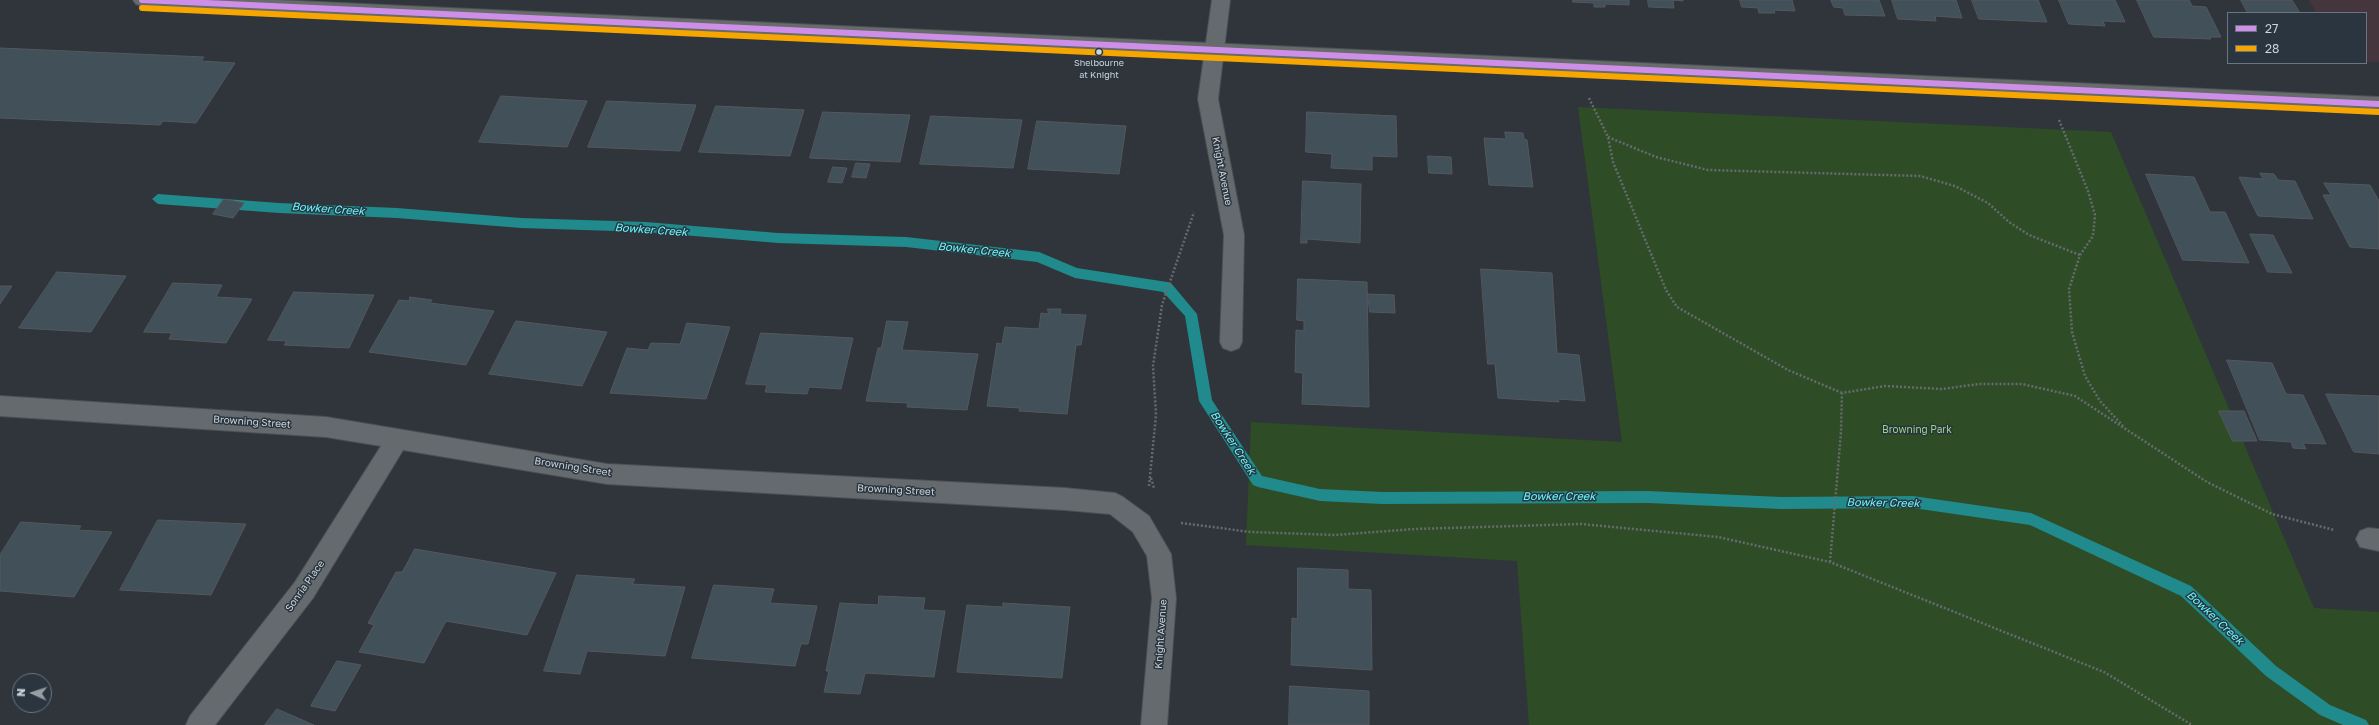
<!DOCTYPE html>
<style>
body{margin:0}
#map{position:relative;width:2379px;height:725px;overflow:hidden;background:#2f353a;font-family:"Golos Text",sans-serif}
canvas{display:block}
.legend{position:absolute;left:2227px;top:12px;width:140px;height:52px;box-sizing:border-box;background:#2a353f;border:1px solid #6c757d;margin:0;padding:5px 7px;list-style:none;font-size:12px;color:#ced5db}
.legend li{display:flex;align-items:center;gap:8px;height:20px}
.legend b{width:20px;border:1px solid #6c757d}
.north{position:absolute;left:12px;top:673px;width:40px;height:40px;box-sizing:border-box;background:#2a353f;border:1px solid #6c757d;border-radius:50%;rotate:273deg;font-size:11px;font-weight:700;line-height:16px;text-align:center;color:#ced5db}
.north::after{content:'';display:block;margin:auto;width:14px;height:18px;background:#969da3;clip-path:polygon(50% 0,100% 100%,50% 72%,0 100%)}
</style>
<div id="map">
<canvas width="2379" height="725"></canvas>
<ul class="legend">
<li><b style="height:5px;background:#ce8fe9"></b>27</li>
<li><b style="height:5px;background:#f7a600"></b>28</li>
</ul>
<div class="north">N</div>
</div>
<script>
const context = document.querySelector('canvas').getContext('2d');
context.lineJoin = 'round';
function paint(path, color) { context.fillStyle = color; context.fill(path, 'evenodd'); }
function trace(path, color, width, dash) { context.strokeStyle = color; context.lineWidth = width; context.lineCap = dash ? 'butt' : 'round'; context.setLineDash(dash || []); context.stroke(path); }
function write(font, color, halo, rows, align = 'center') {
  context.font = font + ' "Golos Text",sans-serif'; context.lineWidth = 3; context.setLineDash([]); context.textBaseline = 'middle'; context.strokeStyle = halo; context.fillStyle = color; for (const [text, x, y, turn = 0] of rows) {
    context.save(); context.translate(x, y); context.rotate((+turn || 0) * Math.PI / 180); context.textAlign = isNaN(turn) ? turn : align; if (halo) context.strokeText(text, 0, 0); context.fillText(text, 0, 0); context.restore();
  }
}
paint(new Path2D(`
 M2309 0H2379V62H2366V13H2316Z`), '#45353d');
paint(new Path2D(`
 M1578 107 2111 132 2314 608 2379 612V725H1529L1517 561 1246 545 1251 422 1622 442Z`), '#2e4d26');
paint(new Path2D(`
 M158 194 279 203 397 208 521 218 646 222 778 233 906 237 1039 252 1077 268 1167 282 1171 283 1197 314 1212 400 1262 476 1320 489 1382 492 1648 491 1781 497 1913 496 2031 513 2191 586 2276 666 2330 705 2366 720 2369 725H2343L2320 715 2266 676 2181 596 2030 525 1913 508 1781 509 1648 503 1382 504 1320 501 1258 487 1253 485 1199 401 1185 316 1163 292 1075 278 1037 262 906 247 778 243 646 232 521 228 397 218 279 213 158 204 152 199Z`), '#208a8c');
const building = new Path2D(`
 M1573 0H1629V5L1605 4V7H1594V3L1573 2Z
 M1648 0H1683V1L1673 0 1674 8 1649 7Z
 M1740 0H1792L1795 11 1774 10 1775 13H1759L1758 8 1742 7Z
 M1831 0H1879L1885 16 1845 15 1843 8 1834 7Z
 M1892 0H1956L1962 18 1935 16 1936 21 1898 19Z
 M1972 0H2038L2047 22 1979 19Z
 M2059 0H2115L2125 22 2103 21 2105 26 2069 24Z
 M2137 0H2189L2192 6 2206 7 2221 37H2209L2211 39 2154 37Z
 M2241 0H2292L2300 13H2248Z
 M0 48 204 57 201 61 235 63 196 123 163 121 160 125 0 118Z
 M501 96 587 101 567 147 479 142Z
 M607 101 696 105 680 151 588 147Z
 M716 106 804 110 790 156 699 152Z
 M823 112 910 115 900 162 810 158Z
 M1307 112 1396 116 1397 157 1372 156V170L1331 168 1332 154 1306 152Z
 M931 116 1022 120 1013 168 920 164Z
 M1037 121 1126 126 1119 174 1028 169Z
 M1505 132 1523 133 1524 139 1527 140 1533 187 1489 185 1484 138 1506 139Z
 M1428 156 1451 157 1452 174 1429 173Z
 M856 163 870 164 866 178 852 177Z
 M833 167 847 168 842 183 828 182Z
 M2260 173 2274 174 2278 180 2295 181 2313 219 2258 216 2239 177 2263 179Z
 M2146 174 2194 177 2210 212H2225L2249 263 2183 260Z
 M1303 181 1361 184 1360 243 1307 239V243H1301Z
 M2324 183 2370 185 2379 201V249L2350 247 2323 195H2331Z
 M224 199 244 203 233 218 213 214Z
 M2250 234 2273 235 2292 273 2268 272Z
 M1481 269 1552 273 1557 353 1579 355 1585 401 1558 399 1559 402 1498 398 1495 364H1488Z
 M57 272 126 276 91 332 19 328Z
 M1298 279 1367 282 1369 407 1302 404 1303 373 1295 372 1296 330 1304 331V321L1297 320Z
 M173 283 222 285 216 297 252 299 226 343 169 339 172 333 144 332Z
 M0 286H12L0 304Z
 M294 292 374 295 349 348 284 345 287 341 268 340Z
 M1368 294 1394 295 1395 313 1370 312Z
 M410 297 432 300 430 303 494 311 466 365 369 352 399 300 409 301Z
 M1048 309H1061L1060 314 1086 315 1081 345H1076L1067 414 1019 411 1020 408 987 406 997 343 1002 344 1005 327 1039 329 1041 313 1048 314Z
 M516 321 607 332 582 386 489 374Z
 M887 321 908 322 902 350 978 354 967 410 907 407 908 403 866 401 878 348H881Z
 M687 323 730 327 706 399 610 393 627 348 648 350 651 343 680 344Z
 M761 333 853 338 841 389 809 387 807 394 765 392 767 385 746 384Z
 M2227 360 2272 363 2286 394 2303 395 2326 444 2303 443 2306 449 2293 448 2291 442 2260 440Z
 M2326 394 2379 396V454L2354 452Z
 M2219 411H2244L2257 441H2233Z
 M158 520 246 524 211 595 120 590Z
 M21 522 81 526 78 530 112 532 74 597 0 591V555Z
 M415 549 556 573 527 635 446 621 424 663 359 652 374 625 368 623 396 572H402Z
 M1298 568 1348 570V589L1371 590 1372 670 1291 665 1292 618 1297 619Z
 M577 575 635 579 632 584 685 587 665 656 587 651 580 674 544 671Z
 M714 585 774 589 770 603 817 606 808 644H801L795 666 692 658Z
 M879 596 925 598 923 610 945 611 934 677 865 673 860 694 824 692 829 671H826L840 603 878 605Z
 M1003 603 1070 607 1062 678 957 672 967 605 1003 607Z
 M337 661 361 665 335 711 311 706Z
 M1290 686 1369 691V725H1289Z
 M277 709 314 725H265Z`);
paint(building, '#425059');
trace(building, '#53585d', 1);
const minor = new Path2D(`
 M1212 0H1230L1218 99 1244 235 1242 342 1239 348 1231 351 1223 348 1220 342 1224 235 1198 99Z
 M0 396 326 417 607 464 1065 488 1115 493 1123 497 1149 516 1171 554 1176 598 1167 725H1141L1152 598 1147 556 1133 532 1110 514 1065 510 607 484 403 450 313 598 215 725H186L190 716 295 582 381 446 326 437 0 416Z
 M2368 528 2379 529V551L2360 547 2356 539 2360 531Z`);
const secondary = new Path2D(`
 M133 0H277L2379 97V111L142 6 136 4Z`);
trace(minor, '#4b5156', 2);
trace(secondary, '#4b5156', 2);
trace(new Path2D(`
 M1589 98 1608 137 1613 162 1666 290 1677 307 1788 370 1842 393
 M2059 120 2088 191 2095 215 2093 236 2080 255 2069 289 2072 332 2085 376 2100 401 2123 426
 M1608 137 1656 157 1708 170 1920 176 1955 186 1988 203 2009 222 2029 235 2080 255
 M1151 478 1154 488
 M1149 486 1156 415 1153 366 1162 305 1194 212
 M1181 523 1251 532 1335 535 1415 529 1581 524 1718 537 1830 562 2104 672 2192 725
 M1830 562 1841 432 1842 393 1885 386 1942 389 1979 384H2022L2075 396 2207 482 2272 514 2334 530`), '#676b6f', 2.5, [2, 2]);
paint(minor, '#656a6e');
paint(secondary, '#676b6a');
trace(new Path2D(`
 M142 0 2379 104`), '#ce8fe9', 6);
trace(new Path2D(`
 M142 8 2379 112`), '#f7a600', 6);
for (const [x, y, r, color] of [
 [1099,52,3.5,"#ced5db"]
]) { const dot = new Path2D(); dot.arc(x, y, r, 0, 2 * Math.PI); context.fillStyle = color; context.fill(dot); trace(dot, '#2a353f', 1.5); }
write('9px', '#ced5db', '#2a353f', [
 ["Shelbourne",1099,63],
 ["at Knight",1099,75]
]);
write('10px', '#ced5db', '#2a353f', [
 ["Knight Avenue",1222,171,79],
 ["Browning Street",252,422,4],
 ["Browning Street",573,467,9],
 ["Browning Street",896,490,3],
 ["Sonria Place",305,586,-55],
 ["Knight Avenue",1161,634,-86]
]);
write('10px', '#98d585', '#2a353f', [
 ["Browning Park",1917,430]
]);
write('italic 11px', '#67fbfe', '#2a353f', [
 ["Bowker Creek",328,209,4],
 ["Bowker Creek",651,230,4],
 ["Bowker Creek",974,250,6],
 ["Bowker Creek",1233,443,57],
 ["Bowker Creek",1559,497],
 ["Bowker Creek",1883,503,1],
 ["Bowker Creek",2215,618,43]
]);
</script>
